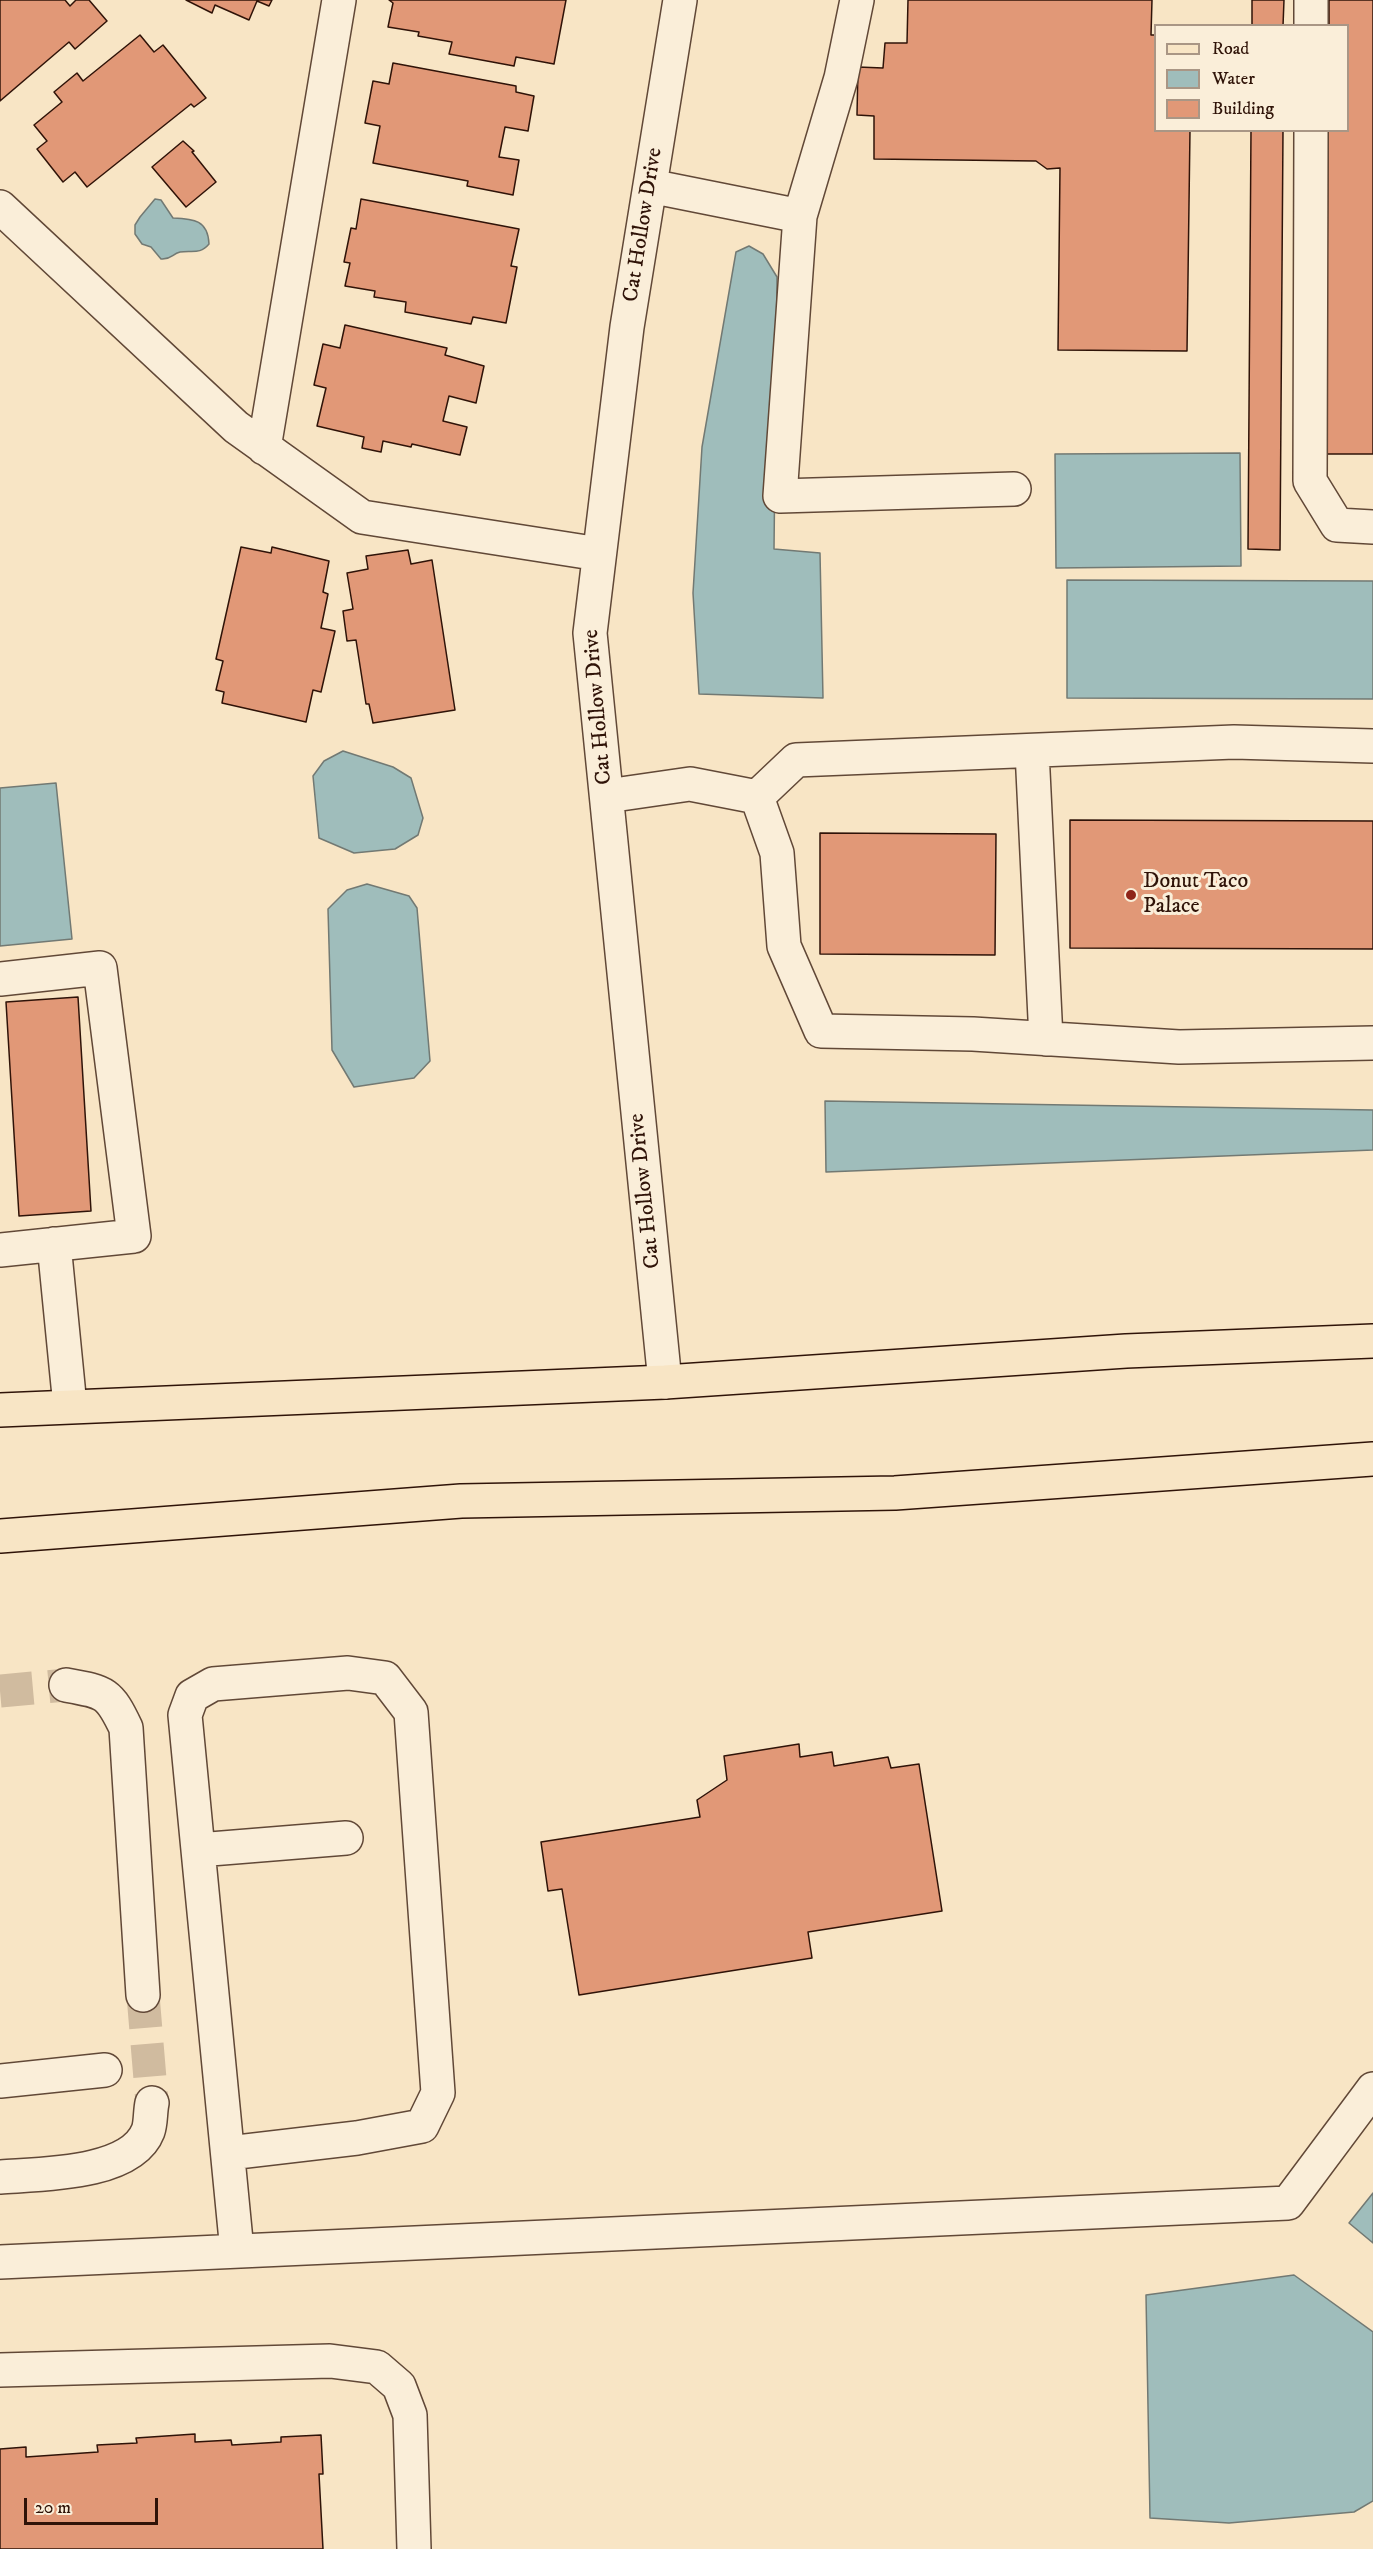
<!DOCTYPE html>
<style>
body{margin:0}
#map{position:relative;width:1373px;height:2549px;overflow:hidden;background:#f8e5c5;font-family:"IM FELL DW Pica",serif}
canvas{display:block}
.legend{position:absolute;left:1154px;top:24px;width:195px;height:108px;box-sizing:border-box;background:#faeed9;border:2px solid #a99685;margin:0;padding:8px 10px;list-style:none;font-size:18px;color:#2f1308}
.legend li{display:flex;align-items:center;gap:12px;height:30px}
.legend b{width:30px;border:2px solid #a99685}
.scale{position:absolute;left:24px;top:2498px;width:134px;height:27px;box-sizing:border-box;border:3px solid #2f1308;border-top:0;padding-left:8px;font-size:18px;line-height:21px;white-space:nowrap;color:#2f1308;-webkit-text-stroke:4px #faeed9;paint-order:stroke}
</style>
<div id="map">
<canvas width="1373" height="2549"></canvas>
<ul class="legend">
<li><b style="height:8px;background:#f8e5c5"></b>Road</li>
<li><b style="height:16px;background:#9fbdbb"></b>Water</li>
<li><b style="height:16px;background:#e19877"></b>Building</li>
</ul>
<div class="scale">20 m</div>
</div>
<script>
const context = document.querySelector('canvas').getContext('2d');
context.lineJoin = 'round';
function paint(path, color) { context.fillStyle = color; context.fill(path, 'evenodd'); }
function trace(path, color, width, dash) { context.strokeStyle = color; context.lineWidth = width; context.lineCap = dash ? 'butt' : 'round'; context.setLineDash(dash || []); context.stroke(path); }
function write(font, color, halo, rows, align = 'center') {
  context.font = font + ' "IM FELL DW Pica",serif'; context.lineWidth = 6; context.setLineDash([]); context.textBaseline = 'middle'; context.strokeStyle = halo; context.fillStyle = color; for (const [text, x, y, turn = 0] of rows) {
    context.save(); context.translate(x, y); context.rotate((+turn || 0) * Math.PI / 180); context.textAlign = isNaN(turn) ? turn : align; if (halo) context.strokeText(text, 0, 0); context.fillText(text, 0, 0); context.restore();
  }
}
const water = new Path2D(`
 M155 199 161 200 173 218C194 219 208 220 209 244 200 255 192 250 180 252 172 254 171 260 161 259L151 247 142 244 135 234V225L140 217Z
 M749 246 763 254 777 277 774 549 820 553 823 698 699 694 693 593 702 447 736 252Z
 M1240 453 1241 566 1056 568 1055 454Z
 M1067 580 1373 581V699L1067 698Z
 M343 751 393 767 411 778 423 818 418 835 395 849 354 853 319 838 313 776 324 761Z
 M56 783 72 939 0 946V788Z
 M367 884 409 896 417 908 430 1061 414 1078 354 1087 332 1050 328 909 347 890Z
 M825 1101 1373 1110V1150L826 1172Z
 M1373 2193V2243L1349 2223Z
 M1294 2275 1373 2332V2501L1354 2512 1229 2523 1150 2518 1146 2295Z`);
paint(water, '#9fbdbb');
trace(water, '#727973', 1.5);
const building = new Path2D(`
 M0 0H65L70 6 76 0H89L107 21 75 49 69 42 0 101Z
 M186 0H272L269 6 257 1 249 20 215 5 212 13Z
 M389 0H566L554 64 516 57 514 66 449 54 452 42 418 36 419 32 388 27 393 3Z
 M908 0H1152L1151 35H1156V130H1190L1187 351 1058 350 1060 168 1047 169 1036 161 874 159V116L857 115 858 67 883 68 885 43H907Z
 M1252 0H1284L1283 26H1252Z
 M1329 0H1373V454H1326L1328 130H1348V26H1329Z
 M140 35 154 52 163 45 206 98 194 107 191 104 87 187 75 172 63 182 37 149 47 141 34 125 62 102 54 92 77 73 83 81Z
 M393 63 516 86V92L534 96 528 131 505 127 499 157 519 160 513 195 467 186 468 181 373 163 380 126 365 123 373 81 389 84Z
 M1251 130H1283L1280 550 1248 549Z
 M183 141 194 151 192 152 216 182 186 207 152 167Z
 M361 199 519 229 511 266 517 267 506 323 473 317 471 324 405 312 406 302 374 297 375 291 345 286 350 263 344 262 351 228 356 229Z
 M345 325 447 348 445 355 484 366 476 403 449 396 443 421 467 427 460 455 412 444 411 447 383 441 381 452 376 451 362 448 364 437 317 426 326 388 314 385 323 344 340 348Z
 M241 547 271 553 272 547 329 561 323 592 328 594 321 628 335 631 321 692 313 690 306 722 222 703 224 692 216 690 223 661 216 659Z
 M408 550 411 564 432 560 455 710 373 723 369 704H366L356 640 347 641 343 611 353 609 347 573 368 569 366 556Z
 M1070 820 1373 821V949L1070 948Z
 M820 833 996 834 995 955 820 954Z
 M78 997 91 1211 19 1216 6 1002Z
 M799 1744 800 1757 832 1752 834 1766 888 1757 891 1768 919 1764 942 1911 808 1932 812 1958 579 1995 562 1889 548 1891 541 1842 700 1817 697 1800 727 1780 724 1756Z
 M195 2434V2442L231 2440 232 2445 281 2442V2437L321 2435 323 2474H319L323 2549H0V2449L26 2447V2457L98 2452 97 2445 137 2443 136 2438Z`);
paint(building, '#e19877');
trace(building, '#2f1308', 1.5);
trace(new Path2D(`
 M0 1691 66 1685
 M143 1995 152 2103`), '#d0bb9f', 33, [33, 16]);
const minor = new Path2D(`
 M1311 26V0
 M1311 130 1310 481 1337 525 1373 527
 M650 186 800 216 780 496 1014 489
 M0 207 236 427 362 517 599 554
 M800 216 841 78 857 0
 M264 448 339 0
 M1032 751 1046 1039
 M607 796 690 784 757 797 777 853 784 946 821 1031 973 1034 1179 1047 1373 1043
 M757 797 796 760 1234 742 1373 746
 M0 979 100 968 134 1236 0 1250
 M54 1244 70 1406
 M665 1382 590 633 627 327 680 0
 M66 1685C105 1692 109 1692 126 1728L143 1995
 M198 1850 185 1715 192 1696 213 1684 348 1673 385 1678 411 1712 438 2093 422 2126 357 2138 229 2153
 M0 2081 105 2070
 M0 2177C39 2174 131 2175 148 2131 151 2123 150 2112 152 2103
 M237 2251 198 1850 346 1838
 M0 2262 1288 2203 1373 2089
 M0 2370 330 2361 377 2367 399 2386 410 2415 414 2549`);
const major = new Path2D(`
 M0 1410 665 1382 1126 1351 1373 1341
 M0 1536 461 1501 895 1493 1373 1459`);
trace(minor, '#614837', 36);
trace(major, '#2f1308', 36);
trace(minor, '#faeed9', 33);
trace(major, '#f8e5c5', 33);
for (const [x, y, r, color] of [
 [1131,895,6,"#8f2418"]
]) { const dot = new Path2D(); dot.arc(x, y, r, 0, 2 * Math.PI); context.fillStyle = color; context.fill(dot); trace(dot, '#faeed9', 2); }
write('22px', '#2f1308', '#faeed9', [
 ["Cat Hollow Drive",644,225,-81],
 ["Cat Hollow Drive",599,707,-95],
 ["Cat Hollow Drive",646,1191,-96]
]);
write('22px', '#2f1308', '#faeed9', [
 ["Donut Taco",1143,882],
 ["Palace",1143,907]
], 'left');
</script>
